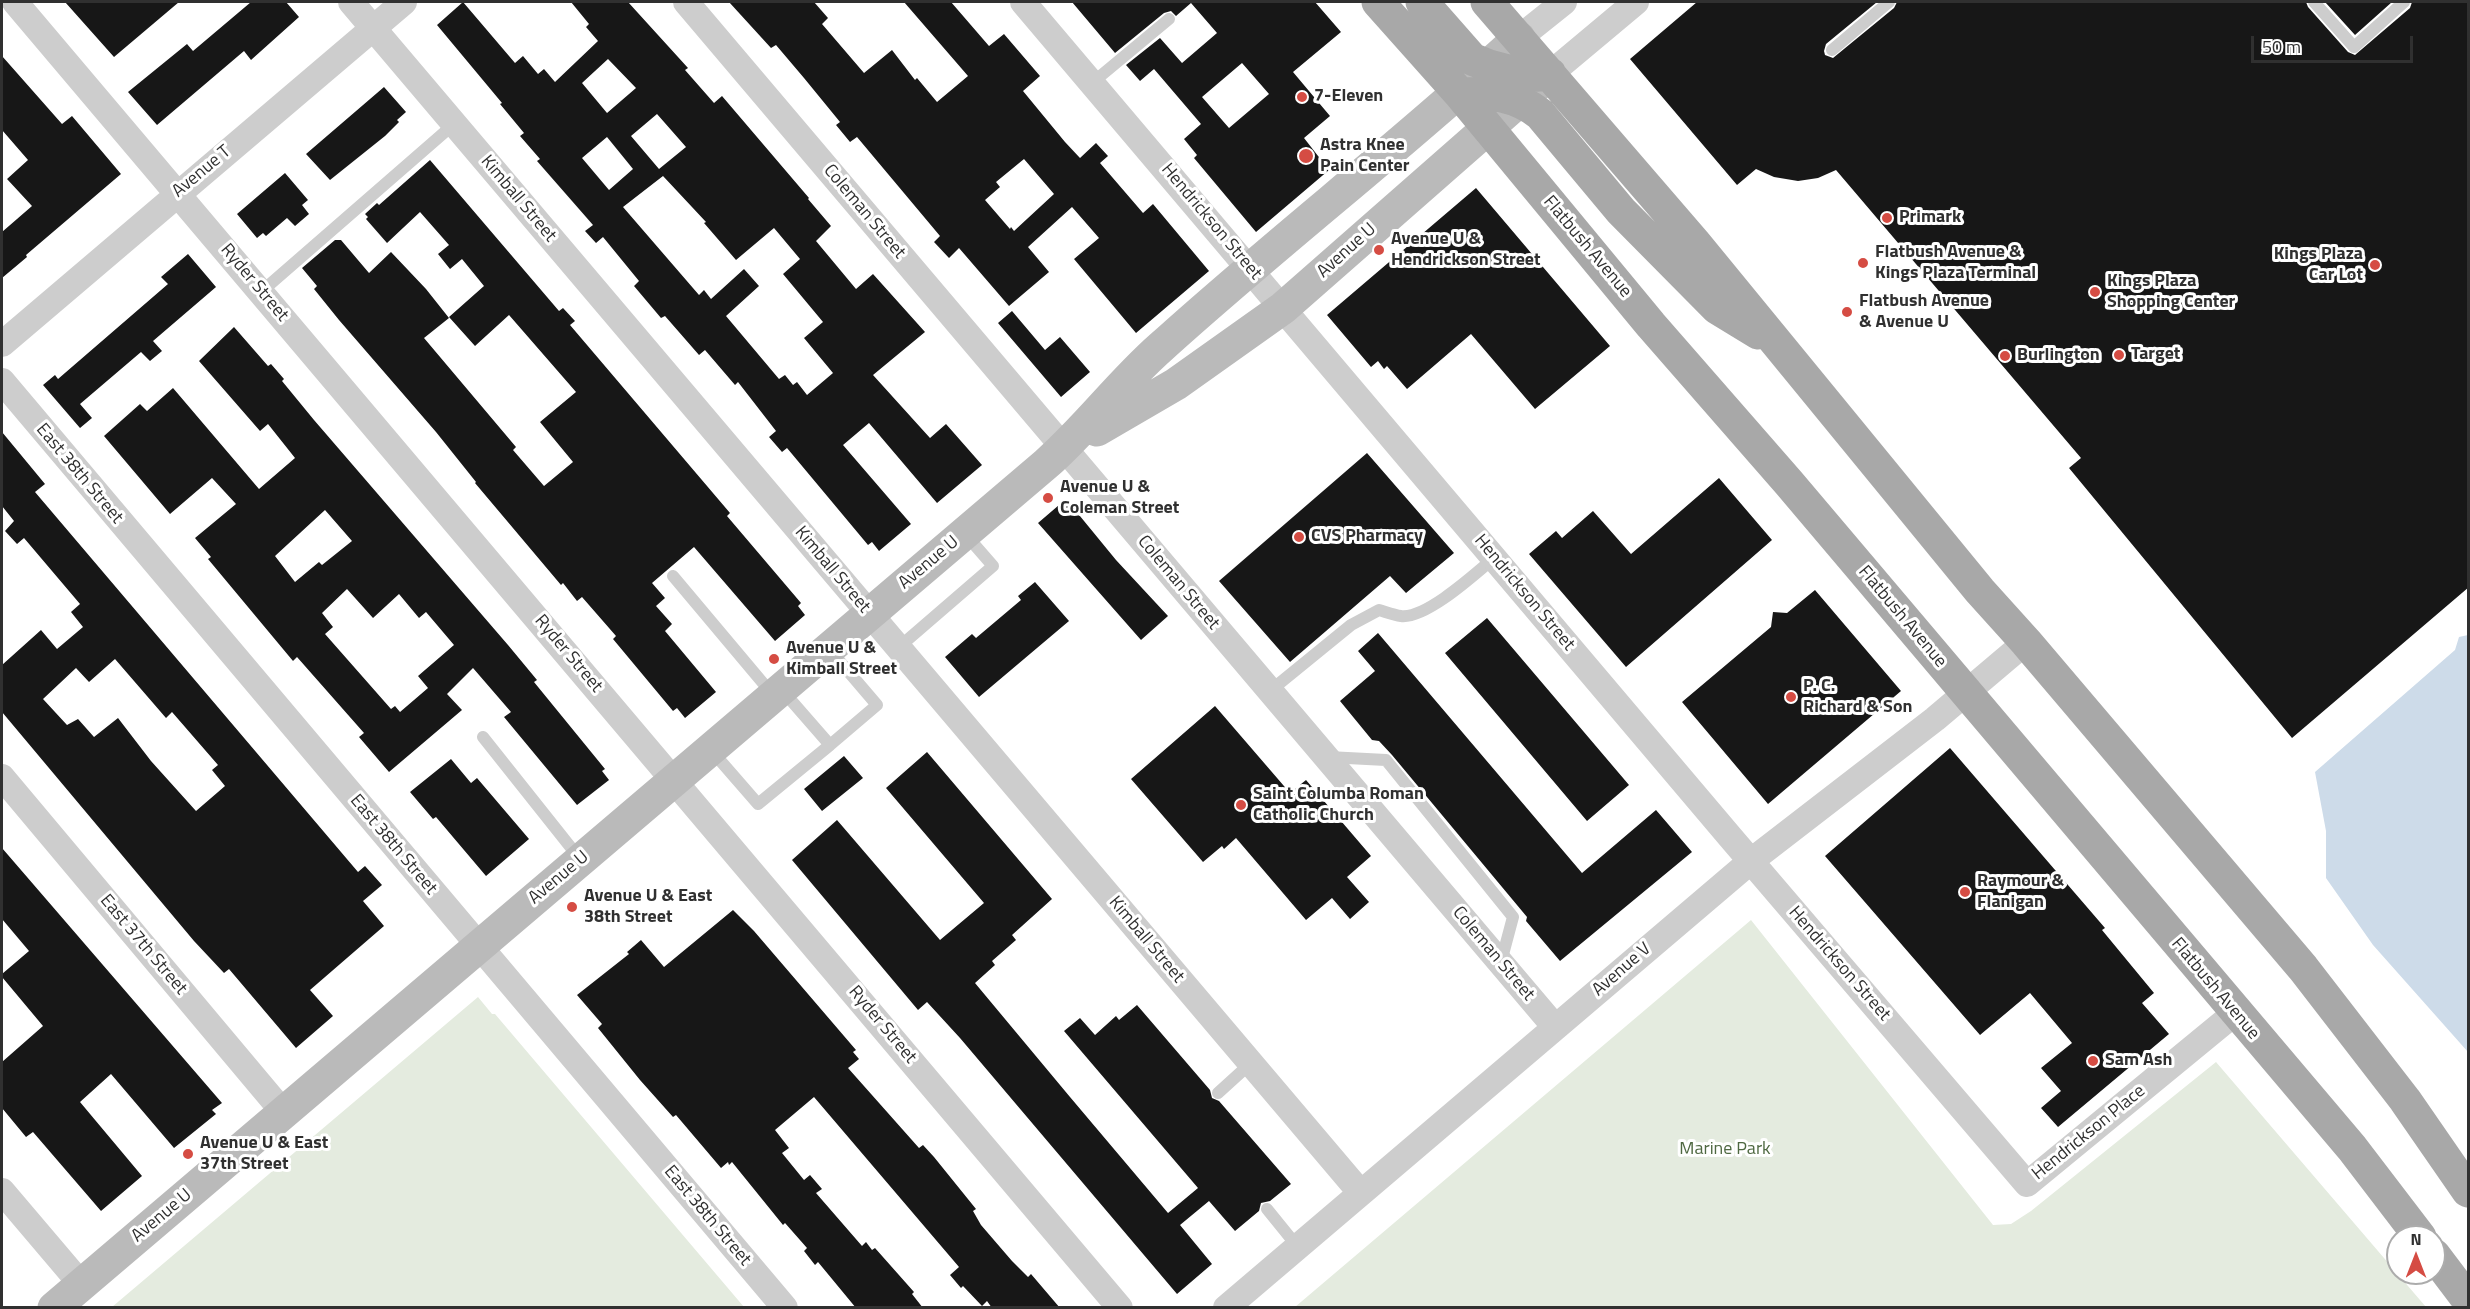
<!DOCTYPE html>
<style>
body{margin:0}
#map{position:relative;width:2470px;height:1309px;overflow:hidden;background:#fff;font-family:"Titillium Web",sans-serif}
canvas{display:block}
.frame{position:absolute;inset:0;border:3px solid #303030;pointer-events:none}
.north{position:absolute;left:2386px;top:1225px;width:60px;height:60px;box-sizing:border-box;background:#fff;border:2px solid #acacac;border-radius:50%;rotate:0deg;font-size:16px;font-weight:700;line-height:24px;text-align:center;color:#303030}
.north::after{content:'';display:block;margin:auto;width:21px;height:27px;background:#d54c43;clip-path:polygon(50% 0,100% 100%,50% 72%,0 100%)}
.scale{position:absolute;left:2251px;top:36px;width:162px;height:27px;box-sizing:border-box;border:3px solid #303030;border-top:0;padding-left:8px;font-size:18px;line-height:21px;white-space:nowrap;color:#303030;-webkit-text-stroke:4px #fff;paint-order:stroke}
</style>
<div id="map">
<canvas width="2470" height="1309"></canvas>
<div class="frame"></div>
<div class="north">N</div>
<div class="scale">50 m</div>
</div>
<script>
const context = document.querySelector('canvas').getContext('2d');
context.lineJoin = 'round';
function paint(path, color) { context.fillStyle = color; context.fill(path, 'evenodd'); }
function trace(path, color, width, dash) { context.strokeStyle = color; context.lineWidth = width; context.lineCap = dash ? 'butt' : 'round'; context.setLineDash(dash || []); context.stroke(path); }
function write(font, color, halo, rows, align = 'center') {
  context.font = font + ' "Titillium Web",sans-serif'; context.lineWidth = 6; context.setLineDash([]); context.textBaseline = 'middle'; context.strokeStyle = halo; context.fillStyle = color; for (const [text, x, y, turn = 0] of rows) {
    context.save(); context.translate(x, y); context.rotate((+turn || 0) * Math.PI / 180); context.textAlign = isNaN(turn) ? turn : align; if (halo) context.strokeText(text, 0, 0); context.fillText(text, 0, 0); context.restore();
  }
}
paint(new Path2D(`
 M1751 920 1993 1225 2011 1224 2031 1211 2216 1062 2426 1307H1295Z
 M478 997 492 1014H495L744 1307H112Z`), '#e4ebdf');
paint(new Path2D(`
 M2468 635V1052L2373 945 2326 878V831L2315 772 2455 650 2459 637Z`), '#cddbe9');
paint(new Path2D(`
 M65 2H179L114 57Z
 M251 2H286L299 17 251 60 244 51 157 125 128 92 187 44 193 51Z
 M463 2 515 63 523 56 538 74 544 69 555 82 598 41 586 27 589 24 571 2H628L688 68 685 70 714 103 722 96 809 198 808 199 831 226 816 241 856 289 873 274 925 332 873 375 930 438 946 424 982 465 937 503 869 423 843 445 911 524 879 551 872 542 868 545 787 448 782 452 769 437 776 431 738 382 735 385 705 350 699 355 665 316 661 318 634 286 639 281 603 237 596 243 585 231 593 225 537 161 540 159 520 136 524 133 500 104 502 103 437 25ZM608 59 636 88 607 113 582 83ZM657 114 686 147 659 169 631 136ZM607 137 633 169 609 190 582 158ZM663 176 706 222 704 223 736 260 774 228 800 259 783 274 823 322 804 338 833 373 807 395 797 382 793 385 785 375 779 379 726 316 759 286 744 269 711 299 704 290 699 295 623 207Z
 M729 2H814L828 18 822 24 864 73 892 50 915 80 917 78 937 102 968 76 904 2H951L989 46 1004 34 1040 76 1023 91 1065 142 1080 158 1096 143 1108 156 1100 163 1143 213 1153 204 1209 271 1136 333 1074 259 1099 238 1072 207 1028 247 1049 272 1009 306 959 248 949 258 934 242 940 236 857 137 850 142 836 125 840 122 804 78 776 45 771 48ZM1024 159 1054 194 1014 231 1011 227 1010 229 985 200 1000 187 996 182Z
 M1072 2H1315L1341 32 1293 72 1330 116 1304 138 1329 170 1256 232 1194 158 1197 155 1184 139 1201 124 1154 69 1140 81 1126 65 1160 38 1182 63 1217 33 1191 3 1176 16 1171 11 1164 13 1115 53ZM1242 63 1269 94 1229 128 1202 97Z
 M1697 2H1877L1826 44 1824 51 1825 55 1833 58 1894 8 1897 2H2306L2308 7 2348 52 2355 55 2410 8 2412 2H2469V587L2292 738 2069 468 2081 458 1836 170 1818 178 1798 181 1774 177 1756 169 1737 185 1630 59Z
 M2325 2H2392L2355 35Z
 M2 56 62 124 72 116 121 174 26 255 27 257 2 278V232L32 206 7 179 28 160 2 130Z
 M384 87 406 112 397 120 399 122 385 136 330 180 306 154Z
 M430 160 559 311 563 308 575 321 570 325 730 513 727 516 801 603 798 606 805 615 775 641 694 547 652 583 665 598 656 606 672 624 665 631 716 692 685 718 677 708 673 711 613 639 616 636 582 597 577 601 563 583 561 585 475 483 476 482 436 432 339 320 314 289 317 286 302 268 335 240H341L369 273 391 252 426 289 449 318 424 338 516 447 513 450 544 486 573 462 540 422 576 392 509 315 475 346 449 317 484 286 462 259 450 269 438 254 449 245 420 212 387 243 366 219 368 217 365 214 377 203 379 205Z
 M285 173 308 200 302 205 309 214 295 226 287 218 266 236 263 233 257 238 237 214Z
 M1476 188 1610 346 1535 409 1471 334 1407 389 1387 366 1384 369 1378 361 1371 367 1327 315Z
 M188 254 216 287 153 341 162 351 150 361 141 352 80 404 92 418 80 428 43 385 55 375 58 379 168 284 161 277Z
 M1012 311 1045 350 1060 337 1090 372 1061 397 998 323Z
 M234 327 268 366 271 364 284 379 282 381 314 420 508 645 537 680 534 682 605 769 602 771 609 780 577 805 504 717 511 712 473 668 447 694 462 710 389 772 359 737 364 733 297 657 293 661 208 559 211 557 195 538 236 504 212 478 170 514 104 436 140 404 147 411 173 388 259 489 295 458 268 424 260 431 199 361ZM325 510 352 541 322 565 319 562 295 582 275 556ZM347 589 373 618 399 594 419 618 426 612 454 645 418 676 428 688 400 712 395 706 391 709 325 634 333 627 322 613Z
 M2 432 45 484 35 492 358 872 365 866 382 885 363 901 384 926 310 990 333 1016 296 1048 229 969 224 973 194 941 2 712V665L41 630 57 649 83 627 71 612 80 604 24 538 17 544 5 531 14 521 2 506ZM115 659 166 718 172 712 218 765 212 770 225 786 196 811 151 761 118 718 94 737 78 719 67 725 43 699 76 668 89 682Z
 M1367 453 1454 553 1406 593 1390 576 1290 662 1219 581Z
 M1719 478 1772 540 1626 667 1529 554 1556 531 1562 538 1593 511 1631 554Z
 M1066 499 1116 560 1168 616 1141 640 1038 523Z
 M1035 582 1069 621 979 697 945 657 972 634 976 638 1021 600 1018 596Z
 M1815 590 1901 691 1768 804 1682 702 1771 627 1773 612 1787 613Z
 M1487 618 1629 785 1587 821 1445 653Z
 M1378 633 1582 873 1656 810 1692 852 1560 961 1526 921 1527 917 1392 755 1379 741 1372 740 1340 701 1375 671 1358 651Z
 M1215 706 1290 793 1306 780 1371 856 1347 877 1369 902 1350 919 1332 898 1306 920 1236 838 1224 849 1222 846 1203 862 1131 779Z
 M1950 748 2105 928 2102 930 2154 993 2142 1003 2169 1034 2058 1127 2041 1108 2061 1091 2041 1068 2072 1043 2030 993 1980 1035 1825 856Z
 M927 752 1052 899 1012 935 1016 940 992 961 995 965 975 983 1070 1097 1168 1213 1198 1188 1064 1031 1080 1018 1095 1035 1116 1016 1119 1020 1137 1005 1210 1090 1212 1098 1219 1101 1291 1184 1270 1201 1261 1203 1259 1211 1235 1231 1209 1201 1180 1225 1212 1264 1177 1294 960 1038 927 1002 918 1010 792 860 837 820 940 940 984 903 886 788Z
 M844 756 863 778 822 811 804 789Z
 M451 759 471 783 477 778 529 839 486 876 436 817 433 819 410 792Z
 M2 848 222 1103 212 1110 216 1114 174 1148 111 1074 80 1102 142 1176 101 1211 33 1132 26 1137 2 1108V1062L43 1026 2 977V974L29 951 2 919Z
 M733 910 754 931 856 1050 853 1052 859 1059 848 1068 919 1148 923 1145 934 1157 976 1209 973 1211 981 1225 1012 1261 1028 1277 1031 1274 1060 1308H992L987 1301 982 1306 963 1286 961 1288 950 1275 959 1267 814 1097 775 1130 789 1148 782 1153 804 1180 810 1175 822 1189 816 1193 862 1246 866 1242 872 1250 875 1248 914 1292 912 1294 923 1308H856L818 1262 815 1265 804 1251 807 1248 785 1223 783 1225 732 1162 729 1165 728 1162 721 1168 676 1115 673 1117 640 1080 598 1028 602 1024 577 995 629 954 627 952 641 940 664 967Z`), '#171717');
trace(new Path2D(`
 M2314 2 2354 47 2404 2
 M1832 50 1889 2
 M1092 83 1169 19
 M261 292 454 124
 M673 576 773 695
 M898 648 993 566 966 535
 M1270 691 1351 625 1379 610C1386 612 1394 615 1401 616 1426 619 1475 574 1494 558
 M483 737 580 859
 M830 745 877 705 830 650
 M711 750 758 804 830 745 782 690
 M1328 757 1386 760 1513 917 1501 962
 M1218 1093 1251 1063
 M1267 1209 1297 1246`), '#cdcdcd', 12);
trace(new Path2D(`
 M15 2 1120 1308
 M351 2 1360 1192
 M686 2 1555 1027
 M1023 2 1731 838 2027 1184 2235 1013
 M1519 38 1564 2
 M1550 74 1636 2
 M2 344 404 2
 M2 381 785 1308
 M2 777 284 1113
 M2 1191 81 1284
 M1226 1308 1751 861 1935 719 2026 642`), '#cdcdcd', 26);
trace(new Path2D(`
 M1097 430 1176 384 1283 308 1537 85
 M54 1308 1046 464C1087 428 1120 383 1161 347 1278 241 1403 145 1519 38`), '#bababa', 33);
trace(new Path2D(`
 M1378 2 1460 94 1651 325 1789 483 2352 1148 2420 1237
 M1422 2 1472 59 1489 66 1527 76 1550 74
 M1487 2 1694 242 1980 591 2026 642 2303 968 2405 1100 2468 1191
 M1460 94C1490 92 1516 95 1540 114L1621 211 1717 308 1758 333
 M2434 1255 2468 1300`), '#a8a8a8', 33);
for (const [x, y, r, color] of [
 [1302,97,6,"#d54c43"],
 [1306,156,8,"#d54c43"],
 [1887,218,6,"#d54c43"],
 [1379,250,6,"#d54c43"],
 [1863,263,6,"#d54c43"],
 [2375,265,6,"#d54c43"],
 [2095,292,6,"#d54c43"],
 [1847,312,6,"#d54c43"],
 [2119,355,6,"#d54c43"],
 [2005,356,6,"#d54c43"],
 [1048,498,6,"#d54c43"],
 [1299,537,6,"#d54c43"],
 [774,659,6,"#d54c43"],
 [1791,697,6,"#d54c43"],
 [1241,805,6,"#d54c43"],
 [1965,892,6,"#d54c43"],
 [572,907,6,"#d54c43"],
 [2093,1061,6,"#d54c43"],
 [188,1154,6,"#d54c43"]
]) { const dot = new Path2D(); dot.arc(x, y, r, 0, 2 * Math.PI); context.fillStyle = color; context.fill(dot); trace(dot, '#fff', 2); }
write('bold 18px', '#303030', '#fff', [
 ["7-Eleven",1314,97],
 ["Astra Knee",1320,146],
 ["Pain Center",1320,167],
 ["Primark",1899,218],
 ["Avenue U &",1391,240],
 ["Hendrickson Street",1391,261],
 ["Flatbush Avenue &",1875,253],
 ["Kings Plaza Terminal",1875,274],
 ["Kings Plaza",2363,255,"right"],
 ["Car Lot",2363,276,"right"],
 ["Kings Plaza",2107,282],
 ["Shopping Center",2107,303],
 ["Flatbush Avenue",1859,302],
 ["& Avenue U",1859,323],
 ["Target",2131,355],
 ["Burlington",2017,356],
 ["Avenue U &",1060,488],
 ["Coleman Street",1060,509],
 ["CVS Pharmacy",1311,537],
 ["Avenue U &",786,649],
 ["Kimball Street",786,670],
 ["P. C.",1803,687],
 ["Richard & Son",1803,708],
 ["Saint Columba Roman",1253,795],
 ["Catholic Church",1253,816],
 ["Raymour &",1977,882],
 ["Flanigan",1977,903],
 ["Avenue U & East",584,897],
 ["38th Street",584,918],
 ["Sam Ash",2105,1061],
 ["Avenue U & East",200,1144],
 ["37th Street",200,1165]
], 'left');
write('18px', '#303030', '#fff', [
 ["Avenue T",202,172,-40],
 ["Kimball Street",518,199,50],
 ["Coleman Street",864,212,50],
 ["Hendrickson Street",1211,222,50],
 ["Flatbush Avenue",1587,247,50],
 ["Avenue U",1347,251,-42],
 ["Ryder Street",254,283,50],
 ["East 38th Street",79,474,50],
 ["Avenue U",929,563,-40],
 ["Kimball Street",832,570,50],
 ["Coleman Street",1178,583,50],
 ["Hendrickson Street",1524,593,50],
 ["Flatbush Avenue",1902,617,50],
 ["Ryder Street",568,654,50],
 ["East 38th Street",393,845,50],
 ["Avenue U",559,878,-40],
 ["Kimball Street",1146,940,50],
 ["East 37th Street",143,945,50],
 ["Coleman Street",1493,954,50],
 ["Hendrickson Street",1839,964,49],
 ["Avenue V",1622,970,-41],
 ["Flatbush Avenue",2215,989,50],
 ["Ryder Street",882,1025,50],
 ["Hendrickson Place",2089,1133,-39],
 ["Avenue U",162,1216,-40],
 ["East 38th Street",707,1216,50]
]);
write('18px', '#4e6841', '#fff', [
 ["Marine Park",1725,1150]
]);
</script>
